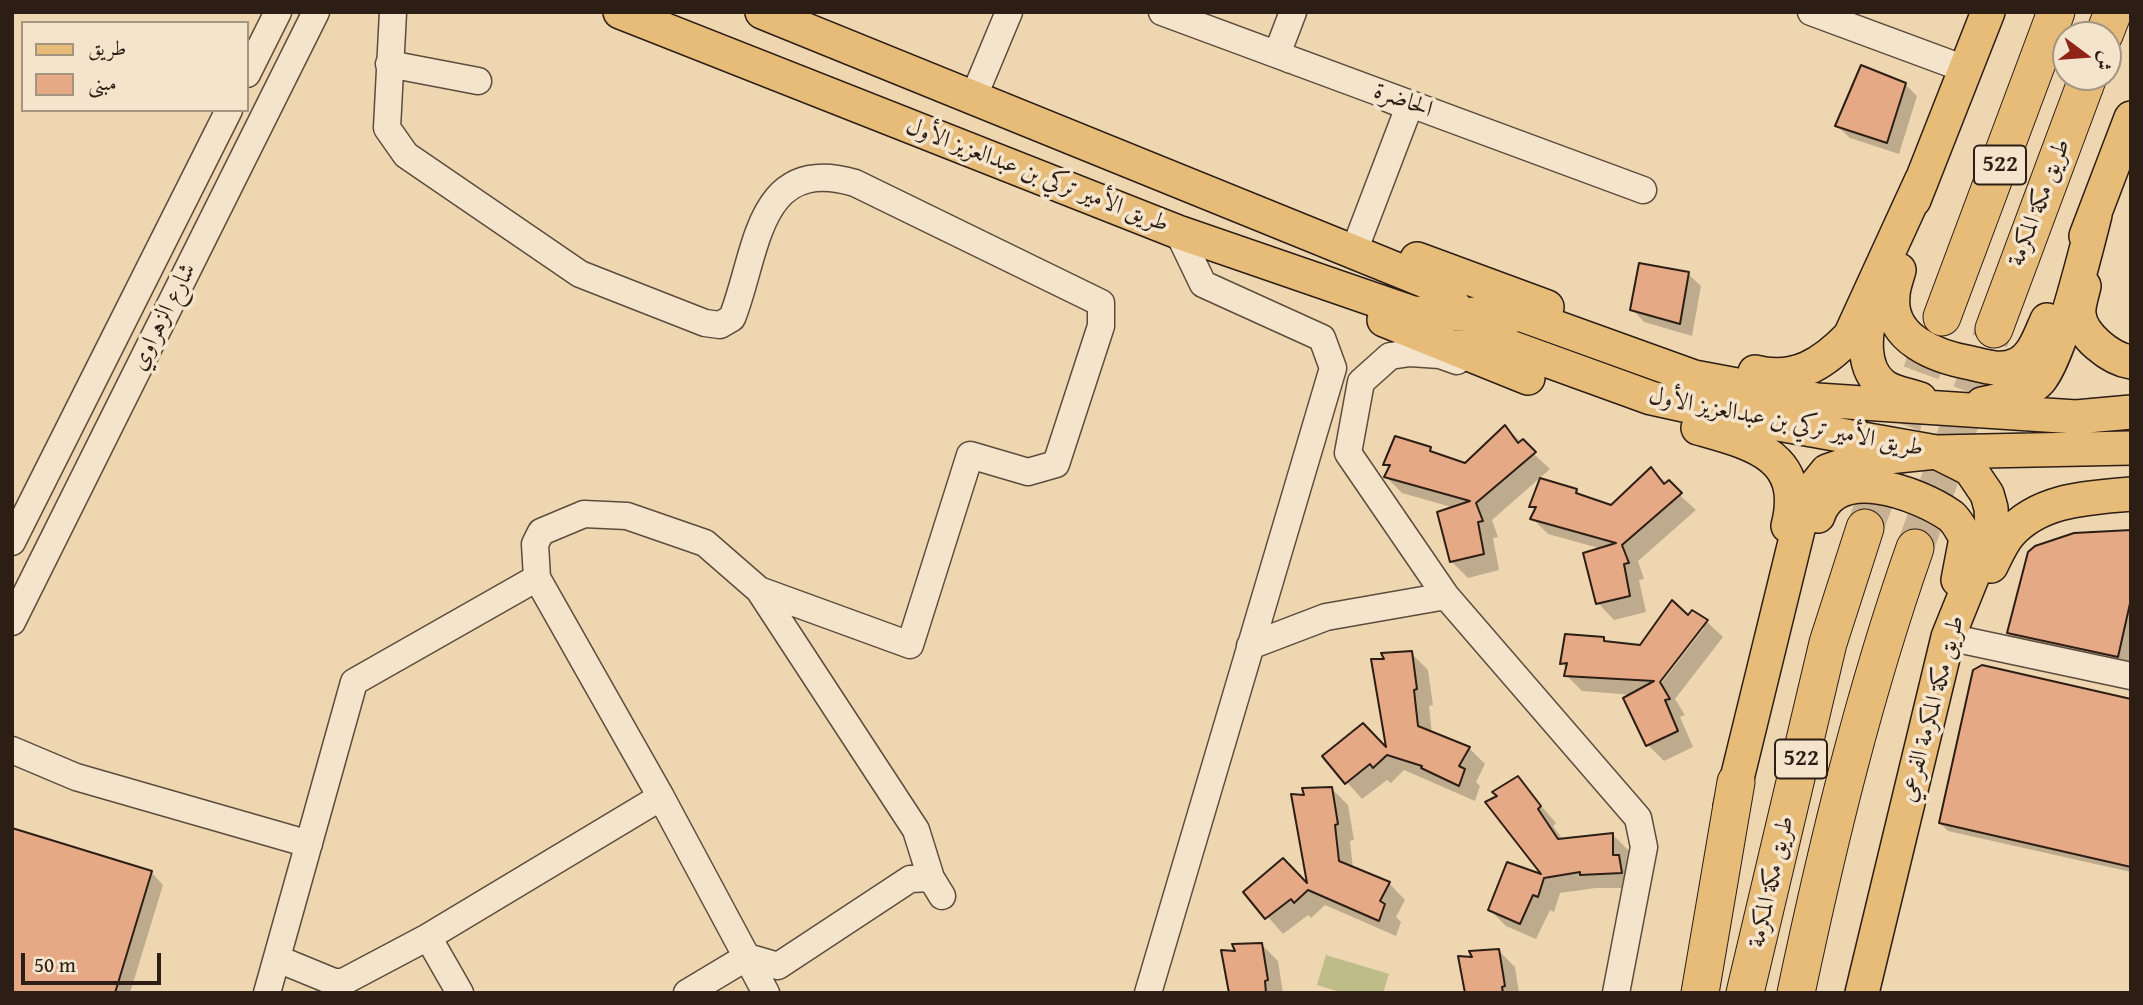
<!DOCTYPE html>
<meta charset="utf-8">
<style>
body{margin:0}
#map{position:relative;width:2143px;height:1005px;overflow:hidden;background:#eed6b1;font-family:"Gentium Book Plus",Amiri,serif}
canvas{display:block}
.frame{position:absolute;inset:0;border:14px solid #2c1e15;pointer-events:none}
.legend{position:absolute;left:21px;top:21px;width:228px;height:91px;box-sizing:border-box;background:#f4e4cc;border:2px solid #a49583;margin:0;padding:9px 12px;list-style:none;font-size:21px;color:#2c1e15}
.legend li{display:flex;align-items:center;gap:14px;height:35px}
.legend b{width:35px;border:2px solid #a49583}
.north{position:absolute;left:2052px;top:21px;width:70px;height:70px;box-sizing:border-box;background:#f4e4cc;border:2px solid #a49583;border-radius:50%;rotate:106deg;font-size:19px;font-weight:700;line-height:28px;text-align:center;color:#2c1e15}
.north::after{content:'';display:block;margin:auto;width:24px;height:32px;background:#8f2418;clip-path:polygon(50% 0,100% 100%,50% 72%,0 100%)}
.scale{position:absolute;left:21px;top:953px;width:140px;height:32px;box-sizing:border-box;border:4px solid #2c1e15;border-top:0;padding-left:9px;font-size:21px;line-height:24px;white-space:nowrap;color:#2c1e15;-webkit-text-stroke:5px #f4e4cc;paint-order:stroke}
</style>
<div id="map">
<canvas width="2143" height="1005"></canvas>
<div class="frame"></div>
<ul class="legend">
<li><b style="height:9px;background:#e7bb78"></b>طريق</li>
<li><b style="height:19px;background:#e6a986"></b>مبنى</li>
</ul>
<div class="north">ش</div>
<div class="scale">50 m</div>
</div>
<script>
const context = document.querySelector('canvas').getContext('2d');
context.lineJoin = 'round';
function paint(path, color) { context.fillStyle = color; context.fill(path, 'evenodd'); }
function trace(path, color, width, dash) { context.strokeStyle = color; context.lineWidth = width; context.lineCap = dash ? 'butt' : 'round'; context.setLineDash(dash || []); context.stroke(path); }
function write(font, color, halo, rows, align = 'center') {
  context.font = font + ' "Gentium Book Plus",Amiri,serif'; context.lineWidth = 7; context.setLineDash([]); context.textBaseline = 'middle'; context.strokeStyle = halo; context.fillStyle = color; for (const [text, x, y, turn = 0] of rows) {
    context.save(); context.translate(x, y); context.rotate((+turn || 0) * Math.PI / 180); context.textAlign = isNaN(turn) ? turn : align; if (halo) context.strokeText(text, 0, 0); context.fillText(text, 0, 0); context.restore();
  }
}
paint(new Path2D(`
 M1326 955 1389 974 1383 993H1343L1317 985Z`), '#bebc88');
paint(new Path2D(`
 M1905 84 1917 96 1899 154 1850 138 1837 126Z
 M1688 274 1701 286 1692 336 1644 322 1632 309Z
 M1505 427 1550 469 1492 520 1498 537 1493 538 1499 570 1468 578 1452 562 1455 508 1402 493 1386 477 1390 469 1385 464 1430 449 1436 455 1465 465Z
 M1651 469 1696 510 1638 561 1644 579 1639 580 1646 612 1614 620 1598 603 1602 549 1548 534 1532 518 1535 511 1531 506 1576 490 1582 496 1611 507Z
 M2088 532 2131 533V670L2023 647 2009 633 2036 547 2060 538Z
 M1688 617 1706 621 1723 637 1675 699 1685 715 1680 717 1693 747 1664 761 1648 745 1633 695 1582 691 1566 675 1567 669 1562 663 1603 639 1607 643 1641 647ZM1701 625 1704 628 1656 690 1653 688Z
 M1411 653 1428 670 1433 705 1429 706 1432 734 1469 748 1485 764 1476 782 1480 786 1475 801 1404 770 1391 783 1387 780 1362 799 1325 757 1388 752 1386 661Z
 M2131 701V872L1948 831 1940 823Z
 M1517 778 1556 823 1553 826 1563 840 1613 835 1629 851V867L1637 888H1596L1560 893 1554 912 1550 910 1536 939 1506 926 1490 910 1508 864 1546 878 1488 802 1499 797Z
 M1331 788 1348 805 1354 840 1350 841 1353 869 1389 883 1405 900 1396 917 1401 922 1396 936 1325 905 1311 918 1308 915 1283 934 1246 892 1309 887 1307 797Z
 M151 872 163 885 130 993H12Z
 M1262 945 1278 961 1283 993H1230L1237 953Z
 M1499 951 1515 967 1519 993H1466L1474 959Z`), '#0003');
const building = new Path2D(`
 M1861 65 1906 83 1887 143 1835 126Z
 M1639 263 1689 272 1680 324 1630 310Z
 M1505 425 1518 443 1523 439 1536 452 1476 503 1483 521 1478 522 1484 554 1450 562 1437 512 1470 501 1384 477 1390 465H1383L1395 436 1431 447 1430 451 1465 463Z
 M1651 467 1664 484 1669 480 1682 493 1622 545 1629 563 1624 564 1630 596 1596 604 1583 553 1616 543 1530 519 1536 507H1529L1540 478 1577 489 1576 493 1611 505Z
 M2131 530V599L2118 657 2007 633 2028 552 2035 546 2074 533Z
 M1672 600 1688 615 1692 610 1708 620 1660 682 1670 699 1665 700 1678 731 1646 746 1623 698 1654 681 1564 676 1567 663 1560 664 1565 634 1604 637V641L1640 645Z
 M1412 651 1417 689 1414 690 1418 726 1470 747 1459 766 1465 769 1459 786 1421 768 1422 766 1387 755 1373 768 1370 764 1345 784 1322 756 1363 723 1386 747 1371 659H1384L1381 653Z
 M1982 665 2131 699V867L1939 823 1973 670Z
 M1518 776 1541 806 1538 809 1558 839 1613 833V855H1619L1622 873 1580 875V872L1544 878 1538 897 1533 895 1520 924 1488 910 1507 862 1541 874 1485 802 1497 796 1492 792Z
 M1332 787 1338 824 1335 825 1339 861 1390 882 1380 901 1385 904 1379 921 1308 890 1294 903 1291 899 1265 919 1243 892 1283 858 1307 883 1291 794 1304 795 1302 788Z
 M12 828 152 871 115 993H12Z
 M1262 943 1268 980 1265 981 1266 993H1229L1221 950 1235 951 1232 944Z
 M1499 949 1505 986 1502 987 1503 993H1465L1458 956 1472 957 1469 951Z`);
paint(building, '#e6a986');
trace(building, '#2c1e15', 2);
trace(new Path2D(`
 M1865 528 1941 318
 M1915 548 1994 329`), '#c7b192', 37, [37, 18]);
const minor = new Path2D(`
 M393 12 387 128 406 155 580 274 705 323 720 325 732 318C758 253 756 154 855 183L1101 303V326L1056 464 1028 472 970 455 910 645 759 590
 M1162 12 1643 190
 M1811 12 1965 69
 M1291 60 1277 54 1293 12
 M389 64 478 81
 M247 74 278 12
 M974 96 1009 12
 M1359 238 1409 107 1389 99
 M1457 361 1440 355 1410 353 1390 356 1361 382 1348 453 1446 596 1638 818 1644 847 1616 993
 M12 542 229 110
 M12 622 316 12
 M1948 637 2131 676
 M1250 646 1326 617 1446 596
 M12 750 76 777 309 844
 M278 959 334 982H343L428 937
 M267 993 354 682 537 578
 M460 993 428 937 661 797
 M687 993 747 957 778 966 910 879 931 878 942 896
 M766 993 661 797 537 578 535 544 541 532 584 514 627 516 705 543 759 590 916 830 931 878
 M1148 993 1333 368 1322 338 1203 284 1178 232`);
const major = new Path2D(`
 M620 12 1178 232 1413 313 1522 315 1694 377 1817 400 2076 417 2131 412
 M762 12 1440 287 1460 314 1502 344 1651 398 1733 416 1936 452 2131 448
 M1914 200 1988 12
 M2086 236 2131 118
 M1417 259 1547 307
 M1899 270C1897 278 1893 287 1893 296 1888 339 1937 357 1971 363 1987 367 2002 372 2018 364 2034 356 2040 335 2047 320
 M2084 286C2082 295 2078 306 2079 314 2081 336 2111 359 2131 362
 M1873 310C1864 332 1861 370 1884 386 1893 393 1909 395 1920 399
 M1384 320 1528 378
 M1755 372C1795 382 1823 364 1850 336L1922 179
 M1982 404C2002 400 2021 396 2037 383 2058 367 2087 246 2095 215
 M1698 428C1751 443 1806 455 1788 526
 M1818 516C1835 462 1918 493 1951 516 1957 521 1962 531 1966 538L1958 580
 M1991 566C1996 556 2002 542 2010 533 2041 499 2088 498 2131 494
 M1730 807 1806 497 1827 471 1859 460 1936 452 1970 469 1987 494 1991 508 1992 528 1948 637 1862 993`);
const highway = new Path2D(`
 M2104 35 2113 12
 M1942 317 2056 12
 M1994 329 2088 77
 M1700 993 1736 782
 M1745 993 1828 643 1865 528
 M1796 993C1828 842 1864 693 1915 548`);
trace(minor, '#5c4c3c', 29);
trace(major, '#2c1e15', 36);
trace(highway, '#2c1e15', 39);
trace(minor, '#f4e4cc', 26);
trace(major, '#e7bb78', 33);
trace(highway, '#e7bb78', 37);
for (const [x, y, w] of [
 [2000,165,52],
 [1801,759,52]
]) { const box = new Path2D(); box.roundRect(x - w / 2, y - 19.5, w, 39, 5); context.fillStyle = '#f4e4cc'; context.fill(box); trace(box, '#2c1e15', 2); }
write('bold 23px', '#2c1e15', null, [
 ["522",2000,165],
 ["522",1801,759]
]);
write('24px', '#2c1e15', '#f4e4cc', [
 ["الحاضرة",1403,101,20],
 ["طريق الأمير تركي بن عبدالعزيز الأول",1037,176,21],
 ["طريق مكة المكرمة",2040,203,-69],
 ["شارع الزهراوي",164,317,-63],
 ["طريق الأمير تركي بن عبدالعزيز الأول",1786,423,11],
 ["طريق مكة المكرمة الفرعي",1933,709,-75],
 ["طريق مكة المكرمة",1772,882,-77]
]);
</script>
